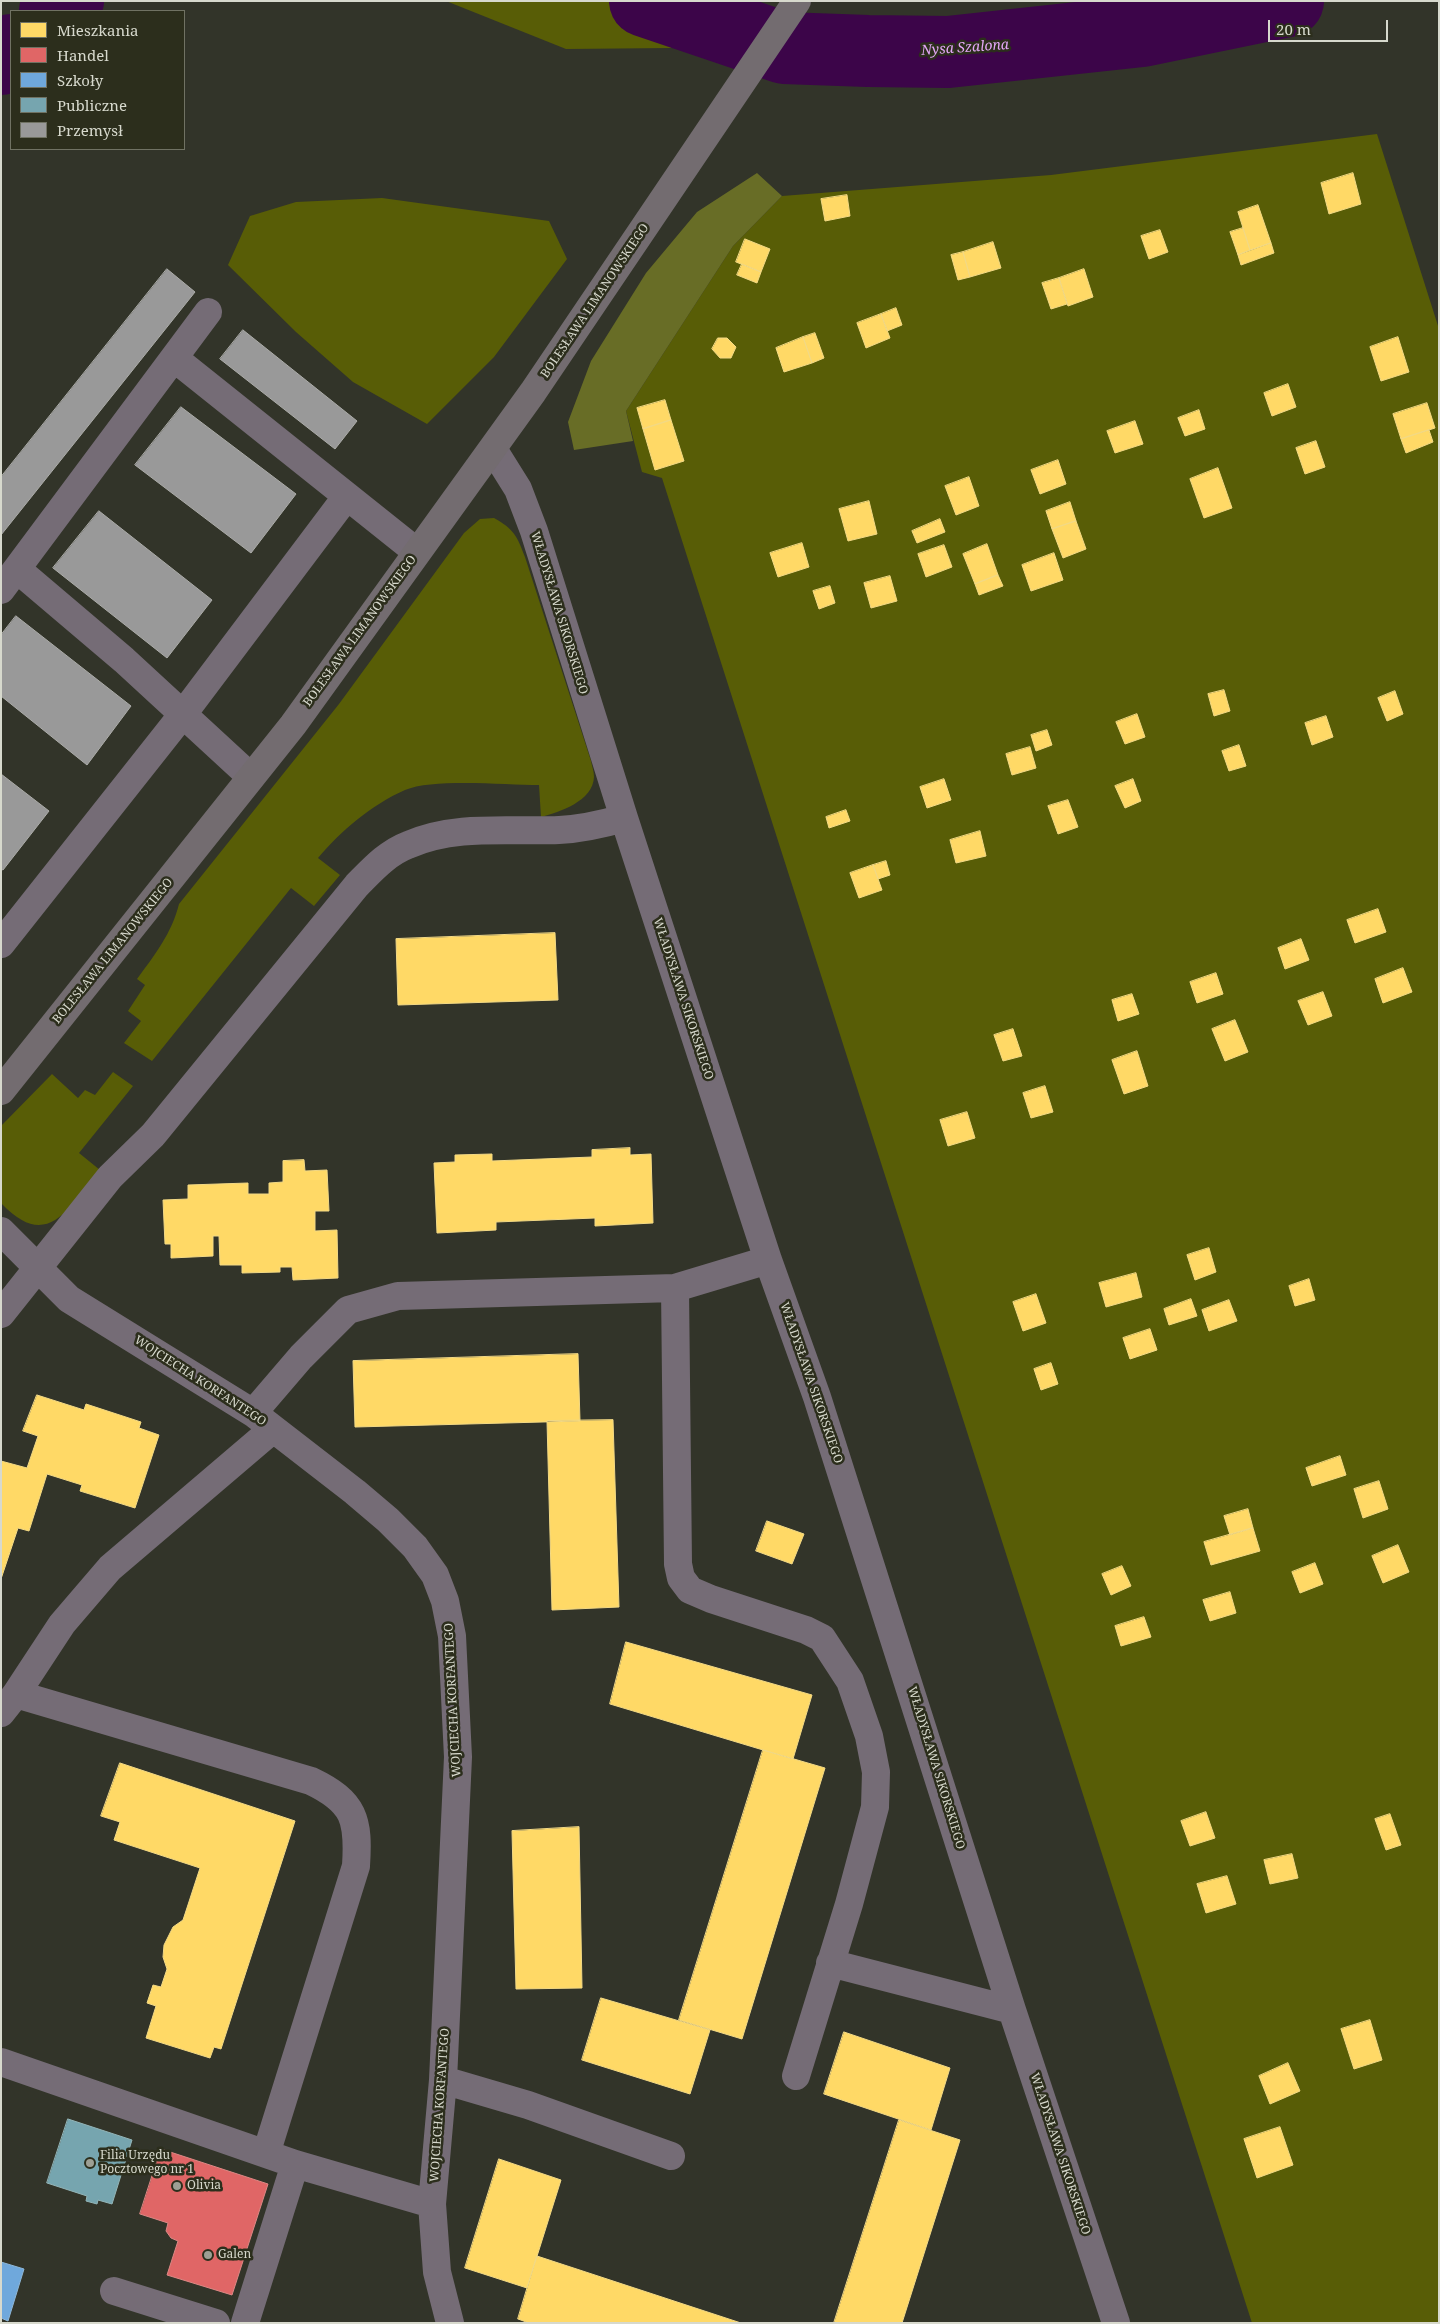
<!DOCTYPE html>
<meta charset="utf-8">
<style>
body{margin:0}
#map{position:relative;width:1440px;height:2324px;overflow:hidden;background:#323429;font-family:"Noto Serif",serif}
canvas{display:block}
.frame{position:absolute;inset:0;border:2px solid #d7d9cd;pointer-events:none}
.legend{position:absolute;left:10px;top:10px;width:175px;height:140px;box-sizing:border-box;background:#2c2e1c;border:1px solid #707263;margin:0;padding:6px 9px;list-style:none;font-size:15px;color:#d7d9cd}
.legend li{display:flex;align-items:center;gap:10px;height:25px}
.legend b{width:25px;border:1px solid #707263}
.scale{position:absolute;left:1268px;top:20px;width:120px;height:22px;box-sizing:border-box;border:2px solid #d7d9cd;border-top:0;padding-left:6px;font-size:15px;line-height:18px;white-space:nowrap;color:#d7d9cd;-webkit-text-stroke:4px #2c2e1c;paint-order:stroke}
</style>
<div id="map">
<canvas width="1440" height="2324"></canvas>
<div class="frame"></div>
<ul class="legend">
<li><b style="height:14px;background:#ffd966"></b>Mieszkania</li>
<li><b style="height:14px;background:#e06666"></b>Handel</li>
<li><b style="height:14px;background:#6fa8dc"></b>Szkoły</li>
<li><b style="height:14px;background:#76a5af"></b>Publiczne</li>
<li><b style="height:14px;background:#999"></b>Przemysł</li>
</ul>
<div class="scale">20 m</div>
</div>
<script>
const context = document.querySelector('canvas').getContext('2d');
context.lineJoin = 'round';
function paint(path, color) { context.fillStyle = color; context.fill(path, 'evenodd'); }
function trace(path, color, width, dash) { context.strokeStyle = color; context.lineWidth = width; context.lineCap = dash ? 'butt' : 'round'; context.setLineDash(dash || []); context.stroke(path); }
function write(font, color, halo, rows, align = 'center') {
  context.font = font + ' "Noto Serif",serif'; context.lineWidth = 5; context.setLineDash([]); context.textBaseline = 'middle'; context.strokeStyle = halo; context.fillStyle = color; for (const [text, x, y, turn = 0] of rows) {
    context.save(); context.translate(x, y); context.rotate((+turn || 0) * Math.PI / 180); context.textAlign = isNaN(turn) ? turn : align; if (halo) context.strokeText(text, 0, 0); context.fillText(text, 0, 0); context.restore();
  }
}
paint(new Path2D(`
 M446 1H712L671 48 566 49Z
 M1377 134 1439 329V2323H1252L662 478 642 472 626 411 733 246 782 196 1051 175Z
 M382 198 549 221 567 259 494 357 427 424 353 382 296 332 228 265 250 216 296 202Z
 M494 518C514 529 517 536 525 557L591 761C592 766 594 772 594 777 593 801 560 812 541 817L539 785C506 785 433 778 405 790 371 805 341 831 318 858L340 875 314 906 291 888 152 1061 124 1043 141 1021 128 1011 145 985 137 979C154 956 172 933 179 904L339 704 464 533 480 519Z
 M113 1072 133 1086 79 1153 100 1170C69 1207 48 1253 1 1203V1126L52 1074 78 1098 85 1090 95 1095Z`), '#585d06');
paint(new Path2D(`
 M757 173 782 196 733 246 626 411 633 441 574 450 568 422 591 361 646 273 697 212Z`), '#686d26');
const homes = new Path2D(`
 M1353 173 1361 204 1329 214 1321 183Z
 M847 195 850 216 825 221 821 199Z
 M1258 205 1271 243 1250 250 1238 212Z
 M1243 228 1250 250 1238 255 1230 232Z
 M1160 230 1168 252 1149 259 1141 236Z
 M745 239 770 249 761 272 736 262Z
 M993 242 1001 268 970 277 963 252Z
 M1271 243 1274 253 1241 265 1238 255Z
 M963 252 970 277 958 280 951 255Z
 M742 264 761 272 757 283 737 275Z
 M1084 269 1093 297 1068 306 1059 278Z
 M1059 278 1067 304 1051 309 1042 283Z
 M896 308 902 325 887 331 881 314Z
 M881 314 890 338 866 348 857 323Z
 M815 333 824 358 812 363 803 337Z
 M803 337 812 363 784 372 776 348Z
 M1398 337 1409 372 1381 381 1370 347Z
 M718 338H727L736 347 731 358H720L712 349Z
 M1288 384 1296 407 1272 416 1264 393Z
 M665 400 671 420 643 429 637 408Z
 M1427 403 1435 428 1401 439 1393 414Z
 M1199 410 1205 429 1185 436 1178 418Z
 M671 420 684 461 655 470 643 429Z
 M1135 421 1143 444 1115 453 1107 431Z
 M1429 430 1433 442 1406 453 1401 439Z
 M1316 441 1325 467 1305 474 1296 448Z
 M1058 460 1066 484 1040 494 1031 470Z
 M1218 468 1232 508 1204 518 1190 479Z
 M969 477 979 506 956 515 945 486Z
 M869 501 877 534 848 541 839 509Z
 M1070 502 1076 521 1052 529 1046 511Z
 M940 519 945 532 917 543 912 531Z
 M1076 521 1086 549 1063 558 1052 529Z
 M802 543 809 567 778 577 770 553Z
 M987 544 998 575 975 584 963 554Z
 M944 545 952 567 926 577 918 554Z
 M1054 553 1063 580 1031 591 1022 565Z
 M998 575 1003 586 979 595 975 584Z
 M890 576 897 601 871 608 864 583Z
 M830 586 835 603 819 609 813 591Z
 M1224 690 1230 711 1214 716 1208 694Z
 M1395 691 1403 714 1387 721 1378 698Z
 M1137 714 1145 737 1125 744 1116 722Z
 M1326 716 1333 737 1312 745 1305 723Z
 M1047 730 1052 745 1036 751 1031 735Z
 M1239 745 1246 766 1229 771 1222 751Z
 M1030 747 1036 768 1012 775 1006 754Z
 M944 779 951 800 927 808 920 787Z
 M1133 779 1141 801 1125 808 1115 786Z
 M1068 800 1078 827 1058 834 1048 806Z
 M846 810 850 821 829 828 826 817Z
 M980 831 986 856 956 863 950 840Z
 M886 861 890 875 878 879 873 865Z
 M873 865 882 890 859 898 850 873Z
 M1378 909 1386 932 1355 943 1347 920Z
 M555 933 558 1000 398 1005 396 939Z
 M1301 939 1309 960 1285 969 1278 948Z
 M1403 968 1412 992 1383 1003 1375 979Z
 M1216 973 1223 994 1197 1003 1190 982Z
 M1323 992 1332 1016 1308 1025 1298 1001Z
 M1132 994 1139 1014 1118 1021 1112 1000Z
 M1235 1020 1248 1052 1225 1061 1212 1029Z
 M1013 1029 1022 1056 1003 1061 994 1035Z
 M1137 1051 1148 1086 1124 1094 1112 1060Z
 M1045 1086 1053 1112 1031 1118 1023 1093Z
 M967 1112 975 1138 948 1146 940 1120Z
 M630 1148V1155L651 1154 653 1223 595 1226V1218L496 1222V1230L437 1233 434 1163 455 1162V1155L492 1154V1161L592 1157V1150Z
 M304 1160 305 1171 327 1170 329 1211H315V1231L337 1230 338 1278 293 1280 292 1267H280V1272L242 1273V1265H220L219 1236H213V1256L171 1258V1244H165L163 1200 188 1199V1185L248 1183V1194H269V1183L283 1182V1161Z
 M1209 1248 1216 1272 1195 1280 1187 1255Z
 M1136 1273 1142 1297 1106 1307 1099 1283Z
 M1309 1279 1315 1300 1295 1306 1289 1286Z
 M1036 1294 1046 1323 1023 1331 1013 1302Z
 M1191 1299 1197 1316 1169 1325 1164 1309Z
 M1229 1300 1237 1321 1209 1331 1202 1310Z
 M1150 1329 1157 1350 1130 1359 1123 1338Z
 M578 1354 580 1421 355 1427 353 1361Z
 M1051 1363 1058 1384 1041 1390 1034 1369Z
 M37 1395 84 1410 86 1404 141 1422 139 1428 159 1435 135 1508 80 1491 82 1485 47 1474 29 1531 18 1528 1 1579V1461L27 1468 38 1436 23 1431Z
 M613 1420 619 1607 552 1610 547 1421Z
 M1340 1456 1346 1475 1312 1486 1306 1468Z
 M1379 1481 1388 1509 1363 1518 1354 1489Z
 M1248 1509 1253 1528 1230 1535 1224 1516Z
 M767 1521 804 1534 792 1564 756 1551Z
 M1253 1528 1260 1551 1211 1565 1204 1542Z
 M1398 1545 1409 1572 1383 1583 1372 1556Z
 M1315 1563 1323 1584 1300 1593 1292 1572Z
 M1122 1566 1131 1586 1111 1595 1102 1574Z
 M1230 1592 1236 1613 1210 1621 1203 1600Z
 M1144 1617 1151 1637 1121 1646 1115 1626Z
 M626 1642 812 1695 793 1759 610 1704Z
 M763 1750 825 1768 742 2039 679 2020Z
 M120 1763 295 1821 221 2049 214 2047 210 2058 146 2038 156 2006 147 2003 153 1985 161 1987 167 1969 163 1957 164 1945 173 1927 183 1920 200 1868 114 1840 120 1822 101 1816Z
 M1206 1812 1215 1838 1190 1846 1181 1821Z
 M1390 1814 1401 1845 1386 1850 1375 1819Z
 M579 1827 582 1988 516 1989 512 1831Z
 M1292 1854 1298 1878 1270 1884 1264 1860Z
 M1227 1876 1236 1904 1206 1913 1197 1884Z
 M601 1998 710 2030 690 2094 582 2060Z
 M1370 2020 1382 2060 1354 2069 1341 2029Z
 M844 2032 950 2068 931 2130 824 2094Z
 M1288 2063 1300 2091 1270 2104 1259 2076Z
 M899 2120 960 2140 902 2323H834Z
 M1280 2127 1293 2165 1257 2178 1244 2139Z
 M499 2159 561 2180 527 2288 465 2268Z
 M537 2256 741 2323H529L518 2319Z`);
paint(homes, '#ffd966');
trace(homes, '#f3d985', 1);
const shops = new Path2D(`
 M161 2149 268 2184 232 2295 167 2275 178 2241 171 2238 166 2231 168 2223 140 2214Z`);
paint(shops, '#e06666');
trace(shops, '#dd8885', 1);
const schools = new Path2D(`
 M1 2262 24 2269 8 2321 1 2318Z`);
paint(schools, '#6fa8dc');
trace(schools, '#8eb7d8', 1);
const public = new Path2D(`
 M68 2119 132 2140 112 2204 98 2200 97 2204 86 2201 87 2196 47 2183Z`);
paint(public, '#76a5af');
trace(public, '#93b5b8', 1);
const industry = new Path2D(`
 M167 269 195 292 1 535V477Z
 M243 330 357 421 335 449 220 359Z
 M181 407 296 494 251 553 135 465Z
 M99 511 212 600 167 658 53 568Z
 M16 616 131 706 87 765 1 696V635Z
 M1 774 49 811 3 870 1 869Z`);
paint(industry, '#999');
trace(industry, '#acaca9', 1);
trace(new Path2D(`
 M645 1 784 48 868 51 948 52 1142 31 1288 1
 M55 11 68 1
 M1 59 11 50`), '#3c0549', 72);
trace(new Path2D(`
 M174 358 417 552
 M493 449 518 489 534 531 624 818 768 1260 817 1397 1012 2010 1116 2323
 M18 570 124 660 251 777
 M1 590 208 312
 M1 944 183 714 347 496
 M1 1231 69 1299 253 1413 355 1492 388 1520 415 1547 435 1575 445 1601 452 1636 458 1757 443 2080 432 2204 437 2272 450 2323
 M675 1288 678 1564 681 1578 690 1590 711 1599 806 1630 822 1638 850 1681 869 1736 876 1772 875 1807 849 1904 796 2076
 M1 1314 110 1177 153 1135 357 885C372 870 387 853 408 845 455 824 509 832 559 830 581 829 603 824 624 818
 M253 1413 301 1357 348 1310 398 1296 675 1288 768 1260
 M16 1694 311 1781C355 1802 359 1820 356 1866L266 2154
 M1 1713 16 1694 62 1624 110 1568 273 1429
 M830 1963 1012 2010
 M1 2062 295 2164 432 2204
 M443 2080 528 2105 671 2156
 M114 2291 216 2323
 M245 2323 295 2164`), '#756c76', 28);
trace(new Path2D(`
 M1 1091 293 725 533 392 797 1`), '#736c70', 28);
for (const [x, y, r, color] of [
 [90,2163,5,"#9d9f94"],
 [177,2186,5,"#9d9f94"],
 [208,2255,5,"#9d9f94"]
]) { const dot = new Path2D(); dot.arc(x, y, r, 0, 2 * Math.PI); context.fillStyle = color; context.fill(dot); trace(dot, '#2c2e1c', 2); }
write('12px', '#d7d9cd', '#2c2e1c', [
 ["BOLESŁAWA LIMANOWSKIEGO",595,301,-56],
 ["WŁADYSŁAWA SIKORSKIEGO",559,613,73],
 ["BOLESŁAWA LIMANOWSKIEGO",360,631,-54],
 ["BOLESŁAWA LIMANOWSKIEGO",113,951,-51],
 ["WŁADYSŁAWA SIKORSKIEGO",683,999,72],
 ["WOJCIECHA KORFANTEGO",200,1381,33],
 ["WŁADYSŁAWA SIKORSKIEGO",811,1383,71],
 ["WOJCIECHA KORFANTEGO",453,1700,-93],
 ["WŁADYSŁAWA SIKORSKIEGO",936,1768,73],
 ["WOJCIECHA KORFANTEGO",440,2105,-86],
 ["WŁADYSŁAWA SIKORSKIEGO",1060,2154,72]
]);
write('12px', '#d7d9cd', '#2c2e1c', [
 ["Filia Urzędu",100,2156],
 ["Pocztowego nr 1",100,2170],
 ["Olivia",187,2186],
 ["Galen",218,2255]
], 'left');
write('italic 14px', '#e4a7f7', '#2c2e1c', [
 ["Nysa Szalona",965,48,-4]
]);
</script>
